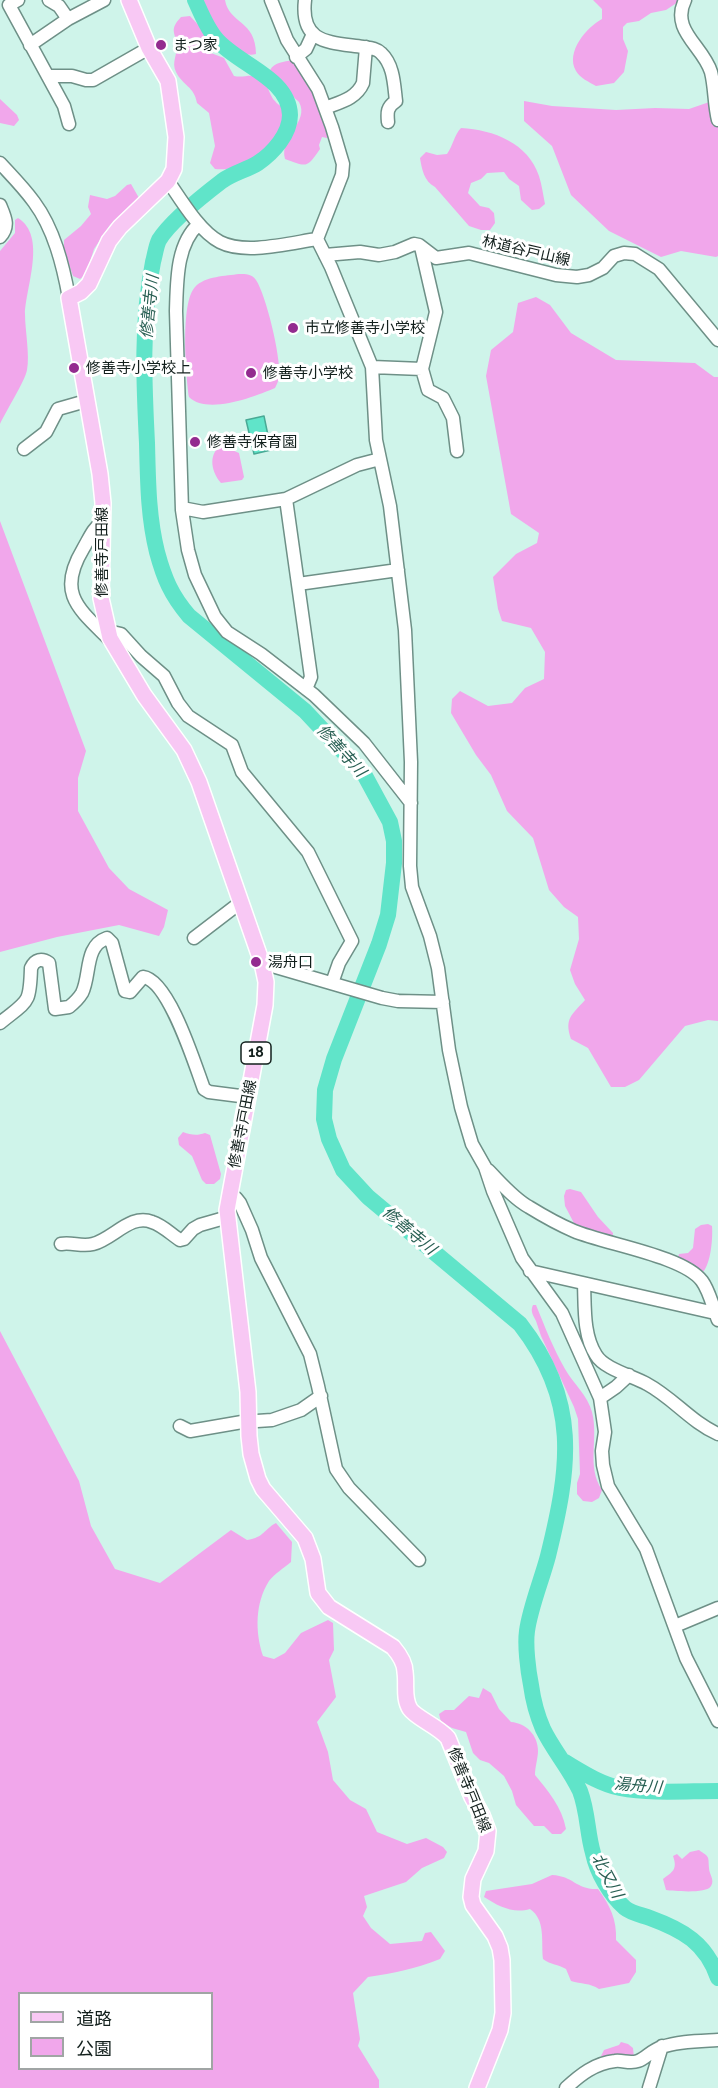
<!DOCTYPE html>
<meta charset="utf-8">
<style>
body{margin:0}
#map{position:relative;width:718px;height:2088px;overflow:hidden;background:#cff4ea;font-family:Raleway,"Noto Sans JP",sans-serif}
canvas{display:block}
.legend{position:absolute;left:18px;top:1992px;width:195px;height:78px;box-sizing:border-box;background:#fff;border:2px solid #a0a5a4;margin:0;padding:8px 10px;list-style:none;font-size:18px;color:#121f1c}
.legend li{display:flex;align-items:center;gap:12px;height:30px}
.legend b{width:30px;border:2px solid #a0a5a4}
</style>
<div id="map">
<canvas width="718" height="2088"></canvas>
<ul class="legend">
<li><b style="height:8px;background:#f8c8f4"></b>道路</li>
<li><b style="height:16px;background:#f1a7eb"></b>公園</li>
</ul>
</div>
<script>
const context = document.querySelector('canvas').getContext('2d');
context.lineJoin = 'round';
function paint(path, color) { context.fillStyle = color; context.fill(path, 'evenodd'); }
function trace(path, color, width, dash) { context.strokeStyle = color; context.lineWidth = width; context.lineCap = dash ? 'butt' : 'round'; context.setLineDash(dash || []); context.stroke(path); }
function write(font, color, halo, rows, align = 'center') {
  context.font = font + ' Raleway,"Noto Sans JP",sans-serif'; context.lineWidth = 6; context.setLineDash([]); context.textBaseline = 'middle'; context.strokeStyle = halo; context.fillStyle = color; for (const [text, x, y, turn = 0] of rows) {
    context.save(); context.translate(x, y); context.rotate((+turn || 0) * Math.PI / 180); context.textAlign = isNaN(turn) ? turn : align; if (halo) context.strokeText(text, 0, 0); context.fillText(text, 0, 0); context.restore();
  }
}
paint(new Path2D(`
 M202 0H225C229 24 256 20 256 54 234 61 209 17 202 0Z
 M593 0H681L666 10 651 13 639 21 627 23 623 27V39L628 51 624 72 614 83 596 86C589 82 580 78 576 71 565 52 587 27 602 19V9Z
 M190 16 202 29 211 53 224 58 234 76C242 78 251 74 258 77 269 82 268 94 275 101 277 104 280 105 282 107 282 115 284 124 280 131 269 154 240 172 215 169L210 163 215 146 209 113 197 103C194 86 183 86 176 72 171 62 178 54 177 44 174 31 170 29 181 17Z
 M292 60 309 81 331 131 327 138 322 137 319 145 320 149C306 170 306 166 285 159 279 136 310 122 299 102 298 101 293 97 292 95 289 92 287 87 284 83 280 78 274 75 270 70 275 62 284 62 292 60Z
 M0 99 17 115 19 120 14 126 0 123Z
 M718 99V256L716 257 681 251 661 257 609 231 571 195 552 146 524 121V101L552 106 616 110 655 108 689 109Z
 M461 128C494 130 528 143 539 176 542 185 543 195 545 204L539 209 532 210 521 200 519 186 509 179 504 172 487 173 481 179 471 183 468 193 480 206 489 208 494 213 495 223 490 230H481L469 226 435 187C424 181 422 170 420 158L426 152 437 155 447 154C453 146 454 135 461 128Z
 M131 184 139 198 110 225 94 249 86 274 80 279 73 276 64 249V240L81 226 91 214 88 207 90 195 107 199 115 196 127 185Z
 M18 218C47 236 26 286 25 314 25 330 30 355 27 370 25 381 6 411 0 424V251L15 233V220Z
 M239 274C246 274 252 274 256 280 266 295 281 357 279 375 279 380 277 384 275 388 254 397 207 415 189 397 186 375 180 303 195 287 205 276 226 276 239 274Z
 M536 297 550 305 571 333 616 360 695 363 714 377H718V1021L708 1020 685 1026 639 1080 625 1087H611L588 1048 571 1039C564 1018 572 1015 585 1000L575 984 570 970 579 939 578 917 564 907 549 890 533 838 507 811 491 775 476 755 451 713 452 699 460 691 488 706 512 703 525 688 544 679 545 652 531 628 502 621 498 609 493 577 516 554 537 543 539 533 511 514 486 376 491 350 513 332 518 303Z
 M224 443 232 450 239 453 244 477 242 480 221 483C210 470 208 452 224 443Z
 M0 521 86 751 78 778V811L109 868 129 889 168 910 164 927 159 936 119 925 57 937 0 952Z
 M183 1132C191 1135 197 1136 205 1133L210 1135 221 1174 220 1179 214 1184H206L202 1180 192 1156 179 1145 178 1138Z
 M570 1189 581 1192 598 1217 613 1233V1236L595 1235 575 1225 565 1206 564 1196 566 1190Z
 M708 1224 712 1226C713 1238 711 1263 703 1272H700L679 1260 678 1257 679 1254 688 1253 693 1248 695 1229 701 1225Z
 M533 1305H536C545 1327 553 1348 565 1369 573 1383 588 1396 592 1412 599 1439 586 1466 602 1490L599 1498 592 1502 583 1501 577 1494V1483L580 1474 578 1419 574 1407 541 1336 536 1321C533 1315 530 1311 533 1305Z
 M0 1331 79 1481 91 1526 115 1569 160 1583 231 1530 247 1540C265 1537 263 1530 276 1523L292 1542 291 1562C284 1568 274 1574 269 1581 255 1603 255 1632 263 1656L274 1659 285 1653 301 1633 328 1620 333 1623 334 1650 329 1660 336 1697 317 1722 328 1752 333 1780 350 1800 366 1809 377 1832 407 1844 426 1838 443 1847 447 1852 444 1858 422 1868 406 1882 364 1896 367 1907 363 1916 371 1928 390 1944 422 1941 425 1933 431 1932 445 1951 440 1959C415 1969 394 1973 368 1977L353 1993 360 2039 358 2046 379 2080V2088H0ZM20 1994H212V2068H20Z
 M483 1688 491 1693 499 1709 511 1722C526 1723 538 1735 538 1751 538 1758 535 1767 535 1775 548 1791 562 1807 566 1829L561 1834H552L544 1826H534L516 1805 512 1791 504 1776 489 1763 480 1760 473 1753 466 1732 452 1728 441 1722 439 1714 445 1710H454L469 1696 479 1698Z
 M699 1850C710 1858 708 1855 709 1868 709 1874 715 1880 711 1886 707 1894 674 1891 666 1890L663 1879C672 1872 678 1870 673 1856L677 1854 682 1859 690 1852Z
 M552 1875C574 1876 576 1890 598 1889 610 1905 617 1920 616 1940L636 1960V1972L629 1983 599 1989C590 1983 581 1984 571 1981L566 1969C558 1964 551 1965 543 1959 541 1941 546 1920 530 1909 513 1914 498 1906 484 1897L486 1891 532 1884Z
 M621 2042 628 2044 633 2048 634 2058H613L609 2056H601L604 2050 619 2045Z`), '#f1a7eb');
const water = new Path2D(`
 M264 416 271 450 254 454 246 420Z`);
paint(water, '#60e4c9');
trace(water, '#49a995', 1.5);
trace(new Path2D(`
 M195 0C201 13 207 29 217 40 239 65 289 78 290 115 290 134 273 153 258 163 247 170 233 173 222 181 205 194 170 222 159 240 156 246 155 255 153 262 141 321 144 384 147 443 148 480 148 516 157 552 164 578 171 595 189 616L305 711 364 774 390 822 394 841V863L388 915 379 944 334 1059 325 1090 324 1119 329 1139 343 1170 368 1197 520 1324C580 1401 570 1467 548 1556 542 1579 530 1608 527 1631 525 1645 528 1670 531 1685 533 1700 537 1715 543 1729 553 1750 570 1769 580 1791 588 1812 587 1833 593 1853 597 1872 610 1895 625 1908 631 1913 642 1915 650 1918 683 1930 706 1943 718 1978
 M565 1762C582 1772 600 1784 620 1788 651 1794 686 1791 718 1791`), '#60e4c9', 16);
const minor = new Path2D(`
 M18 0 9 5 64 106 69 124
 M49 0 59 6 68 19
 M271 0 287 40 318 89 332 127 340 154 343 164 342 175 317 239 331 267 372 367 376 440 390 506 405 630 411 762 410 866 412 887 430 936 438 968 449 1050 461 1107 472 1144 485 1167 493 1191 522 1258 562 1313 600 1398 605 1432 602 1451 603 1465 608 1486 646 1549 686 1658 718 1721
 M305 0C300 44 329 42 363 47 370 48 376 48 381 53 394 65 394 85 396 101 387 107 387 112 388 122
 M685 0C670 30 703 46 711 72 715 88 714 104 718 120
 M30 45 68 19 104 0
 M296 57 306 49 313 34
 M48 76H72L86 80H93L149 48
 M325 108C340 102 356 99 363 83L366 47
 M0 163C12 176 24 188 34 202 54 229 63 265 69 298
 M168 181C181 200 200 232 220 242 245 255 290 243 317 239
 M0 205C5 217 10 226 0 237
 M199 224C176 244 177 282 176 311L182 510 188 550 195 575 215 617 227 632 261 654 314 695 364 743 411 803
 M325 255 360 252 379 255 395 252 414 244 419 245 436 258 469 253 556 275 577 277 589 275 603 268 614 256 624 253 635 254 659 269 718 340
 M372 367 422 369 436 312 421 247
 M422 369 428 390 443 398 453 418 457 451
 M24 449 46 432 58 409 86 401
 M286 499 311 677 306 689
 M182 508 203 512 286 499 357 465 380 459
 M102 522C93 528 89 539 83 549 56 594 79 609 111 641
 M298 584 398 570
 M108 631 121 634 141 656 164 676 178 703 188 716 232 745 242 772 308 852 352 941 339 963 332 983
 M194 938 241 902
 M262 963 382 998 398 1001 443 1002
 M0 1023C28 1000 30 1005 31 968 35 959 42 958 49 963L55 1009 69 1007C74 1003 79 998 82 993 91 975 84 946 107 938L112 943 125 991 130 992 143 977C169 980 195 1065 204 1089L209 1092 248 1097
 M488 1170C500 1182 513 1198 529 1207 542 1215 560 1225 574 1231 605 1244 684 1256 702 1281 710 1292 713 1308 718 1320
 M229 1195 236 1198 240 1203 252 1230 261 1258 310 1354 318 1386 336 1469 349 1488 419 1560
 M61 1244C72 1242 82 1247 93 1244 113 1239 131 1213 152 1222 162 1225 171 1234 180 1240L184 1239 193 1229 200 1225 228 1217
 M530 1271 715 1313
 M584 1284C585 1307 583 1335 596 1355 604 1369 633 1376 647 1384 673 1398 691 1422 718 1434
 M600 1398 616 1387 629 1375
 M180 1426 190 1431 242 1422 272 1420 301 1410 321 1396
 M675 1626 718 1608
 M566 2088C580 2075 595 2063 615 2061 623 2060 630 2064 638 2061 646 2058 652 2050 662 2047 678 2041 700 2041 718 2040
 M649 2088 662 2046`);
const major = new Path2D(`
 M129 0 149 48 168 81 176 137 174 169 168 181 120 227 109 241 89 284 81 292 69 298 100 474 103 503 101 598 110 638 144 695 184 750 199 782 262 963 266 982 265 1005 227 1210 248 1392 249 1436 251 1454 258 1479 263 1489 305 1538 313 1559 318 1593 329 1607 393 1647C399 1654 405 1662 405 1672 407 1685 403 1698 410 1709 416 1718 438 1726 448 1738L472 1797 482 1815 488 1831 486 1851 473 1879 471 1897 473 1905 495 1936 500 1948 502 1960 503 2013 500 2030 477 2088`);
trace(minor, '#6e9087', 15);
trace(major, '#fff', 18);
trace(minor, '#fff', 12);
trace(major, '#f8c8f4', 15);
for (const [x, y, r, color] of [
 [161,45,6,"#932b8f"],
 [293,328,6,"#932b8f"],
 [74,368,6,"#932b8f"],
 [251,373,6,"#932b8f"],
 [195,442,6,"#932b8f"],
 [256,962,6,"#932b8f"]
]) { const dot = new Path2D(); dot.arc(x, y, r, 0, 2 * Math.PI); context.fillStyle = color; context.fill(dot); trace(dot, '#fff', 2); }
for (const [x, y, w] of [
 [256,1053,30]
]) { const box = new Path2D(); box.roundRect(x - w / 2, y - 11, w, 22, 4.5); context.fillStyle = '#fff'; context.fill(box); trace(box, '#121f1c', 1.5); }
write('bold 14px', '#121f1c', null, [
 ["18",256,1053]
]);
write('15px', '#121f1c', '#fff', [
 ["まつ家",173,45],
 ["市立修善寺小学校",305,328],
 ["修善寺小学校上",86,368],
 ["修善寺小学校",263,373],
 ["修善寺保育園",207,442],
 ["湯舟口",268,962]
], 'left');
write('15px', '#121f1c', '#fff', [
 ["林道谷戸山線",526,251,13],
 ["修善寺戸田線",102,552,-90],
 ["修善寺戸田線",243,1124,-79],
 ["修善寺戸田線",469,1790,68]
]);
write('italic 16px', '#285f53', '#fff', [
 ["修善寺川",150,307,-84],
 ["修善寺川",341,751,48],
 ["修善寺川",409,1231,40],
 ["湯舟川",638,1786,5],
 ["北又川",607,1876,62]
]);
</script>
